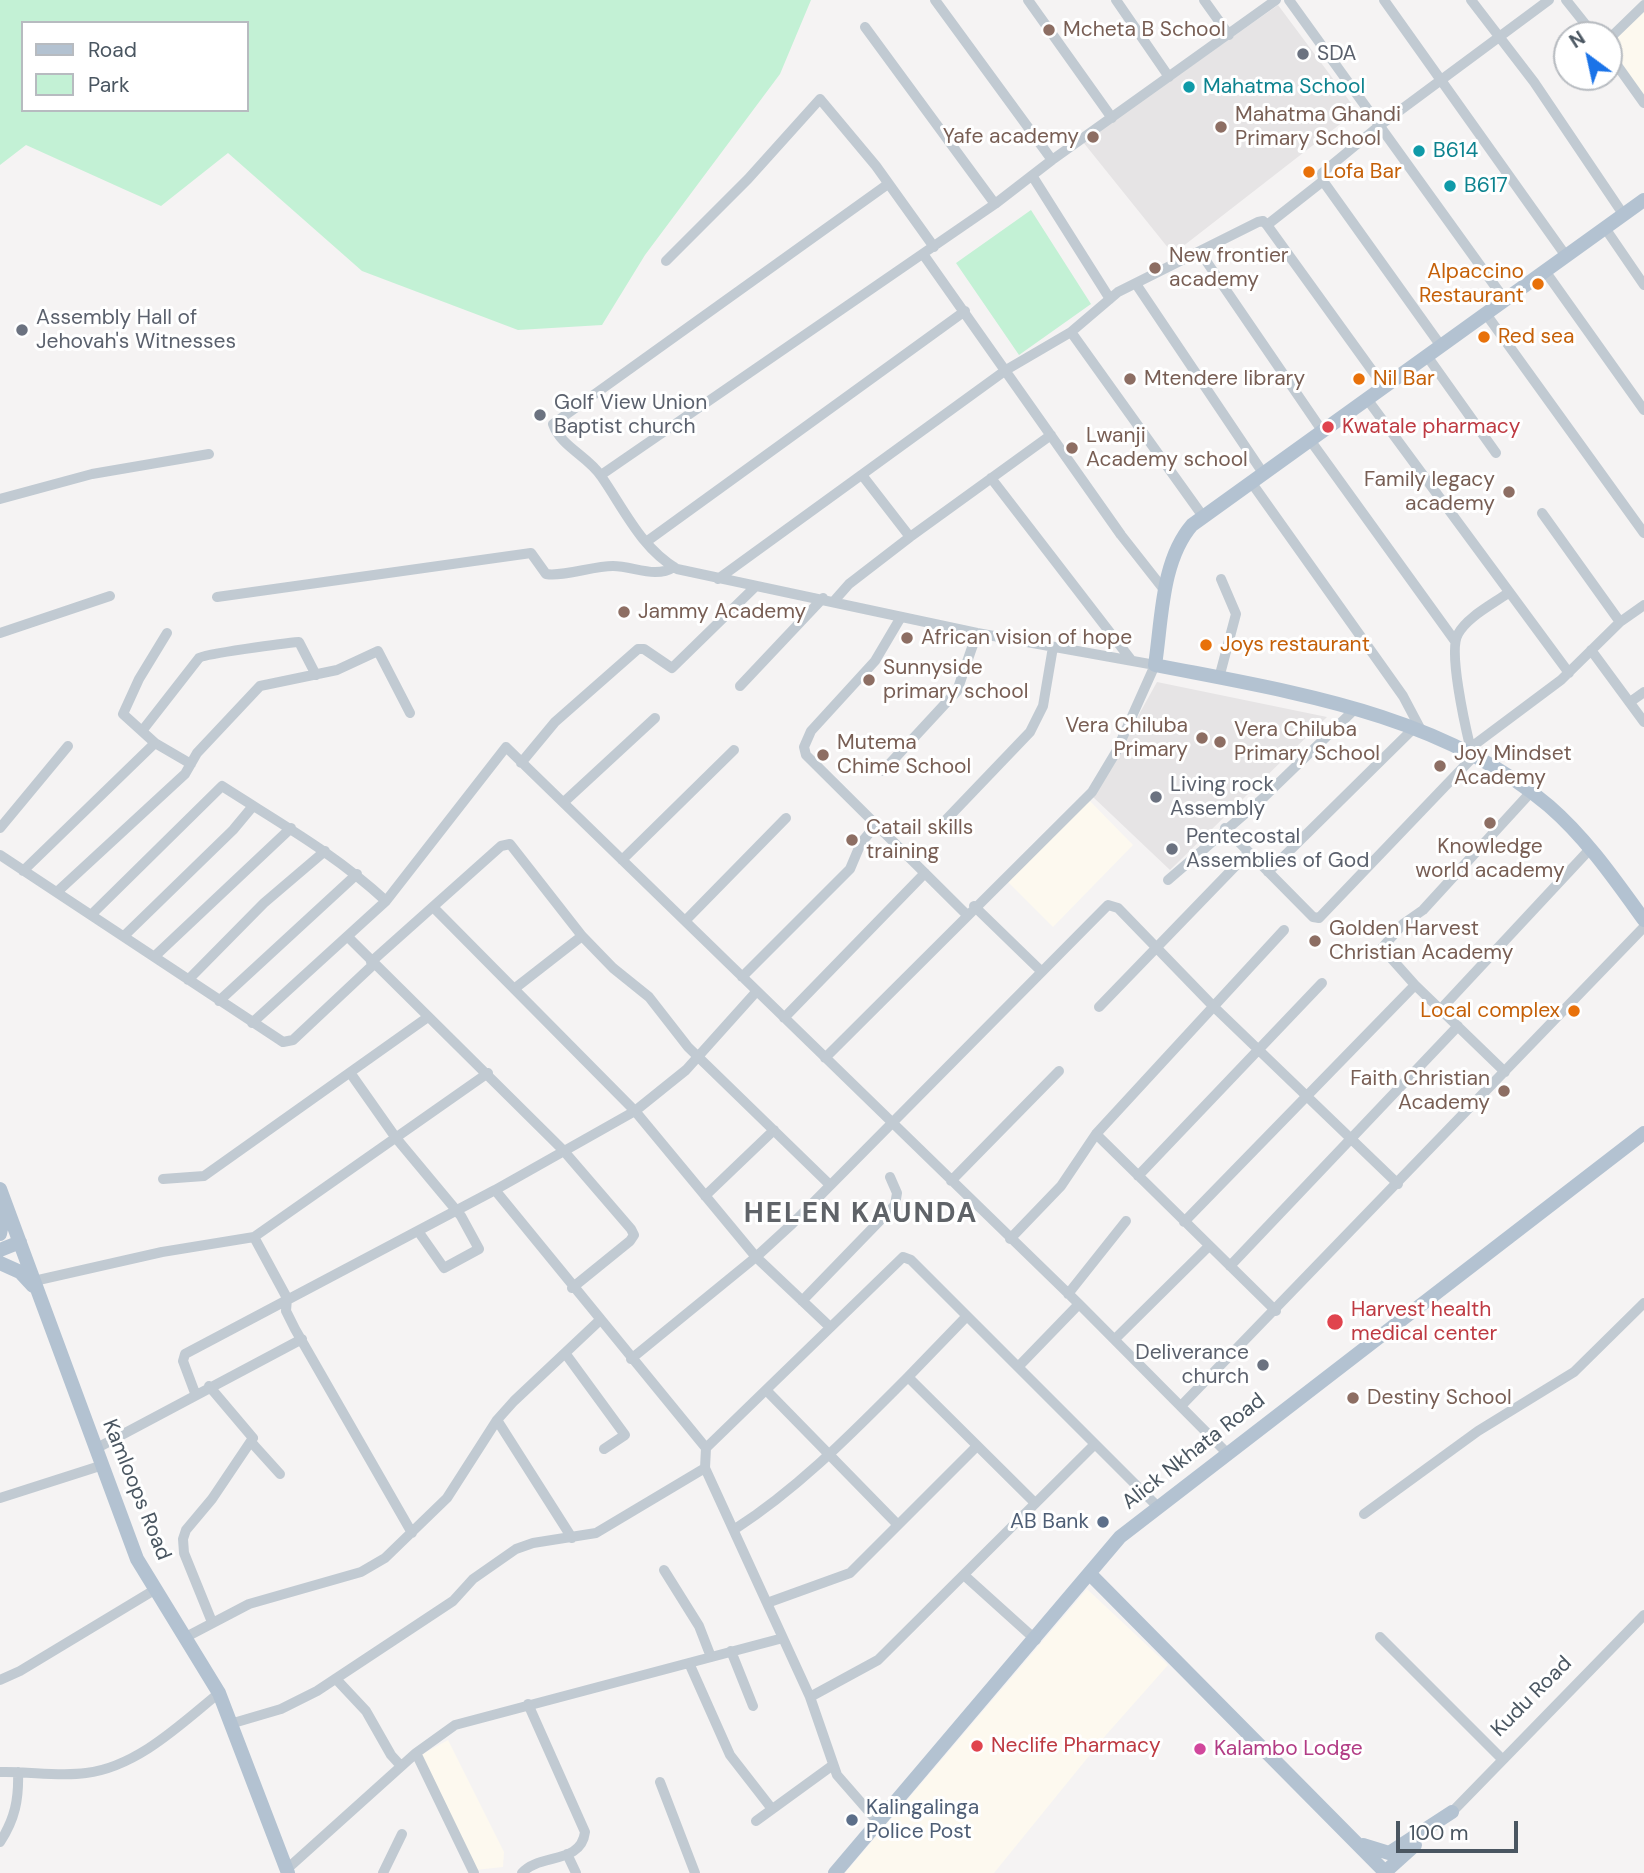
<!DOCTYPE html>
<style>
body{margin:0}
#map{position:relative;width:1644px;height:1873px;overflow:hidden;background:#f5f3f3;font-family:"DM Sans",sans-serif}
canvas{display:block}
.legend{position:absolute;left:21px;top:21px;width:228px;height:91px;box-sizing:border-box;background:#fff;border:2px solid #b7bbc0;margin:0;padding:9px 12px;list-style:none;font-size:21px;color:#4a5661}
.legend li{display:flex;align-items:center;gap:14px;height:35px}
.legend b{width:35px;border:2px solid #b7bbc0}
.north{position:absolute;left:1553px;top:21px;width:70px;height:70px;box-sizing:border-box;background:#fff;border:2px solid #b7bbc0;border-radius:50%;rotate:327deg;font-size:19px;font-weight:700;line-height:28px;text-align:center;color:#4a5661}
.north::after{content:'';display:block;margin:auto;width:24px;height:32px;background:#1a73e8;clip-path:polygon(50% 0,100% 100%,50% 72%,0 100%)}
.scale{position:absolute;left:1396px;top:1821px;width:122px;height:32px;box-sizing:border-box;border:4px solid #4a5661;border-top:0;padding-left:9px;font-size:21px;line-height:24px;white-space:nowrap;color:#4a5661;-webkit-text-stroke:5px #fff;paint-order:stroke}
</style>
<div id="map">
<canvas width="1644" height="1873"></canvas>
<ul class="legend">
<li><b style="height:9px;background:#b3c2d1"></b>Road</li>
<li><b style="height:19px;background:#c3f1d5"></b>Park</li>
</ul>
<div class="north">N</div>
<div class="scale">100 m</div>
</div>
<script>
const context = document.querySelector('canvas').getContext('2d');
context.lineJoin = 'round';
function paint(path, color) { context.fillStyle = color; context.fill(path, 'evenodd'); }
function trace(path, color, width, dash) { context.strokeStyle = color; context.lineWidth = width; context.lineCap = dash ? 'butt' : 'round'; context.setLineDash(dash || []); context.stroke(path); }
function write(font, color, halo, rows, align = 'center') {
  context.font = font + ' "DM Sans",sans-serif'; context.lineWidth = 6; context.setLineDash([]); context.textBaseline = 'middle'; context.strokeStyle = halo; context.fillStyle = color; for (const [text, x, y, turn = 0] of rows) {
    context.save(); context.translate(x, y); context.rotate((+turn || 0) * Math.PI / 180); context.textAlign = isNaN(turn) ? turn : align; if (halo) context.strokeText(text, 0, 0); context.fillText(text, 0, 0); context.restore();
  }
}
paint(new Path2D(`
 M1644 2V102L1609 53V36Z
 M1085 796 1133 845 1053 927 1002 876Z
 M1087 1589 1168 1665 1106 1735 994 1873H845Z
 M448 1740 504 1852 503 1867 475 1870 421 1755Z`), '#fdf9ef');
paint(new Path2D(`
 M1278 5 1357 111 1173 254 1083 142Z
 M1157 682 1327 717 1170 870 1093 797Z`), '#e6e4e5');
paint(new Path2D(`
 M0 0H811L780 74 645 255 602 325 518 330 362 271 228 153 161 206 26 145 0 165ZM23 23H247V110H23Z
 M1031 210 1091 304 1019 355 956 263Z`), '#c3f1d5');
trace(new Path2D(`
 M935 0 1052 160
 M1028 0 1112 118
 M1116 0 1169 77
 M1204 0 1229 35
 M1289 0 1505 300
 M1384 0 1566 256
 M1471 0 1534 82 1623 214
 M1566 0 1594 35
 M865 27 995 204
 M1609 39 1644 5
 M1609 54 1644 103
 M1033 177 1110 299
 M1267 225 1323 181
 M1605 228 1644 285
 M1200 252 1323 432
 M923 254 1121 535 1165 591
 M666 261 748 179 820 99 876 166 934 247
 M1545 271 1644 410
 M1136 284 1263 473
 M1486 314 1644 533
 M1071 332 1202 515
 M1441 346 1323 181 1322 173 1379 126 1549 0
 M1427 356 1496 453
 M1367 399 1569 673
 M1310 440 1455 641
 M601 475 995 204 1052 160 1276 0
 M862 475 910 537
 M991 478 1132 661
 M1251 482 1403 696 1421 730
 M0 499 92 474 209 454
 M1542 513 1620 622
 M646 542 965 311
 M718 579 1006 370 1071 332 1118 292 1258 222 1263 221 1267 225 1384 387
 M217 597 531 553 546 574C563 577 593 566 613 566 634 566 655 579 674 567
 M834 601 849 584 910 537 1051 435
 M901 617 875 661 811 731 804 747 806 755 966 914
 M0 633 110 596
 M1591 650 1644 722
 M1219 678 1236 614 1221 579
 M740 686 823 598
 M1630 702 1644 692
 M142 731 199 658C204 654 285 643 299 642L316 675
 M155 743 191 764
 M1470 746C1465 725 1448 650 1458 634 1467 617 1493 604 1508 593
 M1466 751 1561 680 1620 622 1644 605
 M521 763 555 722 638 649H644L672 668 756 586
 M883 771 957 691 977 633
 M564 802 655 718
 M941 825 1030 732 1043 706 1053 647
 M0 828 68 746
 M1225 828 1313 917 1319 918 1475 755
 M0 855 283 1042 293 1040 374 964
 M622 860 734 750
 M23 871 155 743 123 714 139 679 167 633
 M1268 872 1414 728
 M1168 880 1261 800 1354 710
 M57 892 185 774 197 753 260 686 337 670 378 651 410 713
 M974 906 1041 971
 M434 908 635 1111 756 1257 830 1327
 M91 915 222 786C281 824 334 853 386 901
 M685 921 786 818
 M124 936 233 830 253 806
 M348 937 563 1150 631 1229 634 1235 630 1241 572 1288
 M155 956 291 828
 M371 962 501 846 510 844 582 936 613 968 649 997 688 1047 830 1185
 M742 977 850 869 861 843 876 825
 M188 980 264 903 325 851
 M514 989 582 936
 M219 1001 357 874
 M1099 1007 1248 853
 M1440 1010 1591 848
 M784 1018 925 873
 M252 1023 386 901 506 747 1079 1304 1227 1453
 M825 1058 1092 792 1116 752 1155 665 977 633 677 569C641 548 624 509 601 476 588 456 561 447 553 424L888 184
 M1505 1072 1415 985 1382 948 1403 924 1423 910 1531 792
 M351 1074 396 1138 461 1216 479 1249 444 1268 418 1231
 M1096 1134 1276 1311
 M1138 1176 1322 983
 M163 1179 204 1176 428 1017
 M951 1181 1059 1071
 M495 1190 706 1448 705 1468 810 1697 837 1775 878 1822
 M705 1196 774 1130
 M1184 1222 1415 985
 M254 1237 488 1073
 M1010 1239 1061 1186 1096 1134 1284 930
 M1230 1266 1458 1026
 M34 1281 162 1252 254 1237 287 1298 286 1311 295 1329 412 1533
 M1068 1294 1126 1221
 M802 1301 895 1205 897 1193 890 1177
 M966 1317 908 1377 1035 1503
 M1115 1339 1209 1246
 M565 1353 625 1435 604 1449
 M631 1359 756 1257 792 1224 1108 905 1118 908 1213 1006 1398 1184
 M1018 1367 1079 1304
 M209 1386 253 1438 212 1499 186 1530 183 1539 184 1553 212 1622
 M767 1391 898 1525
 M195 1393 183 1361 185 1354 495 1190 635 1111 686 1070 756 992
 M1181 1406 1644 927
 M497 1420 572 1538
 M252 1443 280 1474
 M97 1448 302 1339
 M706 1448 903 1257 911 1260 1157 1506
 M0 1498 103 1465
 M1364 1514 1478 1431 1574 1372 1644 1303
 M735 1529C800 1487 853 1432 908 1377
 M664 1570 699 1626 711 1657
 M965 1576 1036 1640
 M767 1603 850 1573 977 1446
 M186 1637 249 1604 361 1572 385 1558 447 1498 497 1420 514 1401 599 1321
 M1380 1637 1501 1758
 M731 1651 753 1706
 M689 1663 730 1755 772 1809
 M336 1679 366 1711 391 1755 401 1766
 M0 1680 20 1671 156 1589
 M810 1697 878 1660 1095 1444
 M230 1724 281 1709 317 1691 453 1601 473 1579 516 1549 533 1543 596 1533 705 1468
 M416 1753 474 1873
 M0 1772C29 1771 58 1777 86 1773 137 1767 181 1724 219 1693
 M660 1782 695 1873
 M1452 1812 1644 1615
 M756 1821 833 1765
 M0 1842C15 1819 19 1799 18 1772
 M567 1854 576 1873
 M287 1869 416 1753 455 1725 783 1638
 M383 1873 402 1834
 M522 1873C539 1853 581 1865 585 1832L528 1704`), '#c1cad2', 10);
trace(new Path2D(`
 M1644 200 1192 525C1161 561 1162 620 1155 665 1291 692 1440 713 1549 806 1587 839 1615 880 1644 920
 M0 1189 137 1559 219 1693 288 1873
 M0 1234 5 1208
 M0 1250 20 1242
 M0 1263 20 1272 33 1286
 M1090 1574 1386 1873
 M1363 1845 1389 1853 1452 1812
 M835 1873 1120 1537 1644 1133
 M1384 1873 1415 1845`), '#b3c2d1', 14);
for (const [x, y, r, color] of [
 [1049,30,7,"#8d6e63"],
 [1303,54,7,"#6b7280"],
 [1189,87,7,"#0f9aa8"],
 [1221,127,7,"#8d6e63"],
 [1093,137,7,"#8d6e63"],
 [1419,151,7,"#0f9aa8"],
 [1309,172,7,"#e8710a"],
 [1450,186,7,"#0f9aa8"],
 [1155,268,7,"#8d6e63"],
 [1538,284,7,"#e8710a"],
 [22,330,7,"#6b7280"],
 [1484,337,7,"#e8710a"],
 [1130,379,7,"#8d6e63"],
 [1359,379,7,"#e8710a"],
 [540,415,7,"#6b7280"],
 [1328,427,7,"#e0444e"],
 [1072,448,7,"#8d6e63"],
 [1509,492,7,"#8d6e63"],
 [624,612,7,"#8d6e63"],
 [907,638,7,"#8d6e63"],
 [1206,645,7,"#e8710a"],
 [869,680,7,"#8d6e63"],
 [1202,738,7,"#8d6e63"],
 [1220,742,7,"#8d6e63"],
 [823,755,7,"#8d6e63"],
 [1440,766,7,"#8d6e63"],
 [1156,797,7,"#6b7280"],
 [1490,823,7,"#8d6e63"],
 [852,840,7,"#8d6e63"],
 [1172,849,7,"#6b7280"],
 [1315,941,7,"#8d6e63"],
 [1574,1011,7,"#e8710a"],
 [1504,1091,7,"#8d6e63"],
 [1335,1322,9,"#e0444e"],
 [1263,1365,7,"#6b7280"],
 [1353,1398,7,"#8d6e63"],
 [1103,1522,7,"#5c6f8a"],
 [977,1746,7,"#e0444e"],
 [1200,1749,7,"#d1479c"],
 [852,1820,7,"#5c6f8a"]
]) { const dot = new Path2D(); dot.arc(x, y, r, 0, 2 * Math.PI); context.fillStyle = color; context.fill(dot); trace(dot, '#fff', 2.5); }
write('21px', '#785e54', '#fff', [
 ["Mcheta B School",1063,30],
 ["Mahatma Ghandi",1235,115],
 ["Primary School",1235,139],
 ["Yafe academy",1079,137,"right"],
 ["New frontier",1169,256],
 ["academy",1169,280],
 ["Mtendere library",1144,379],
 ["Lwanji",1086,436],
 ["Academy school",1086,460],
 ["Family legacy",1495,480,"right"],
 ["academy",1495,504,"right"],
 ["Jammy Academy",638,612],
 ["African vision of hope",921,638],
 ["Sunnyside",883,668],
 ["primary school",883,692],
 ["Vera Chiluba",1188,726,"right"],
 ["Primary",1188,750,"right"],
 ["Vera Chiluba",1234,730],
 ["Primary School",1234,754],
 ["Mutema",837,743],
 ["Chime School",837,767],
 ["Joy Mindset",1454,754],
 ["Academy",1454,778],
 ["Catail skills",866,828],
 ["training",866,852],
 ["Knowledge",1490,847,"center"],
 ["world academy",1490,871,"center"],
 ["Golden Harvest",1329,929],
 ["Christian Academy",1329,953],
 ["Faith Christian",1490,1079,"right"],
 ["Academy",1490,1103,"right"],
 ["Destiny School",1367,1398]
], 'left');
write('21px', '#5b616d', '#fff', [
 ["SDA",1317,54],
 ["Assembly Hall of",36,318],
 ["Jehovah's Witnesses",36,342],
 ["Golf View Union",554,403],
 ["Baptist church",554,427],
 ["Living rock",1170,785],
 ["Assembly",1170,809],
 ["Pentecostal",1186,837],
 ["Assemblies of God",1186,861],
 ["Deliverance",1249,1353,"right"],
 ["church",1249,1377,"right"]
], 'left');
write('21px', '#0d838f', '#fff', [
 ["Mahatma School",1203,87],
 ["B614",1433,151],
 ["B617",1464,186]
], 'left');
write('21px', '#c56008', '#fff', [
 ["Lofa Bar",1323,172],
 ["Alpaccino",1524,272,"right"],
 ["Restaurant",1524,296,"right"],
 ["Red sea",1498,337],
 ["Nil Bar",1373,379],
 ["Joys restaurant",1220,645],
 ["Local complex",1560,1011,"right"]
], 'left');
write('21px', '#be3a42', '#fff', [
 ["Kwatale pharmacy",1342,427],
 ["Harvest health",1351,1310],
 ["medical center",1351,1334],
 ["Neclife Pharmacy",991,1746]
], 'left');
write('21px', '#4a5661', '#fff', [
 ["Alick Nkhata Road",1194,1452,-38],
 ["Kamloops Road",136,1490,68],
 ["Kudu Road",1532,1697,-45]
]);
write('21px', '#4e5e75', '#fff', [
 ["AB Bank",1089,1522],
 ["Kalingalinga",866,1808,"left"],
 ["Police Post",866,1832,"left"]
], 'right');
write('21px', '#b23c85', '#fff', [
 ["Kalambo Lodge",1214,1749]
], 'left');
context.letterSpacing = '2px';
write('bold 28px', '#5f6368', '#fff', [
 ["HELEN KAUNDA",861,1215]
]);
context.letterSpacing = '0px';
</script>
